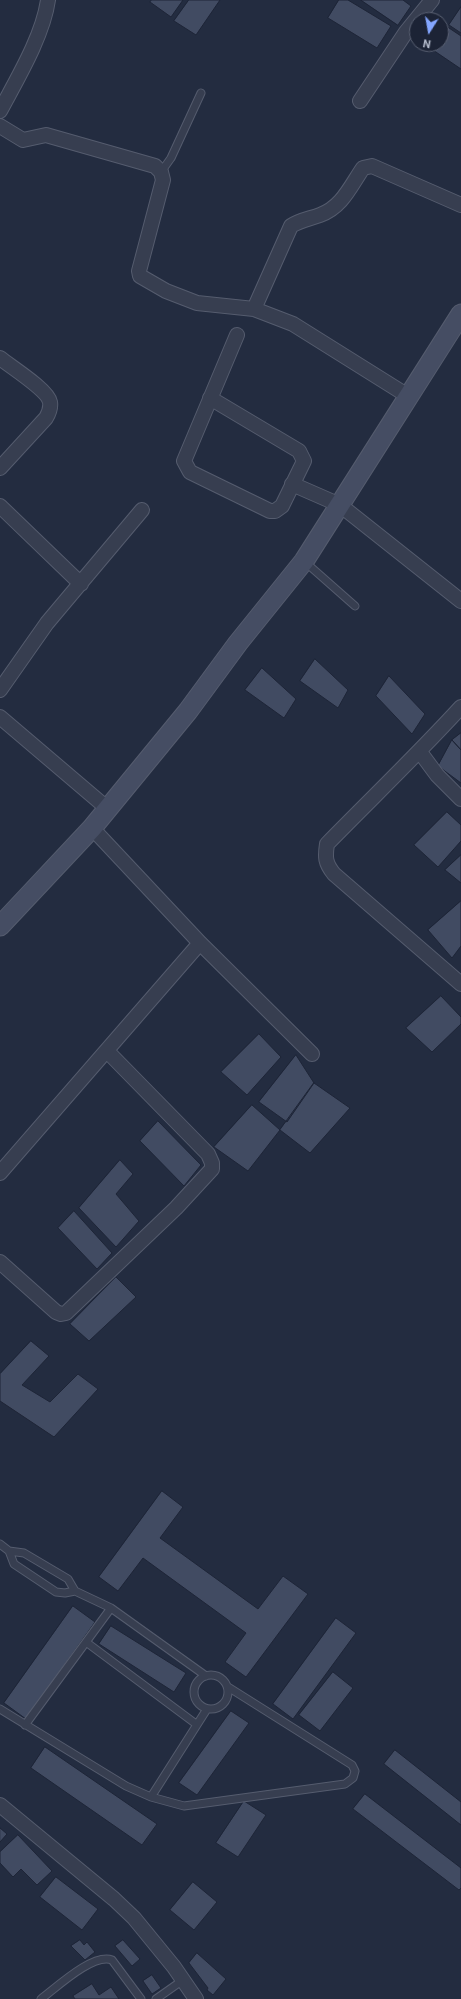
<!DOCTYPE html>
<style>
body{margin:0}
#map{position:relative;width:461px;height:1999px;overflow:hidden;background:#232c40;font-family:Roboto,sans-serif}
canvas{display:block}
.north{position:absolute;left:409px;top:12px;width:40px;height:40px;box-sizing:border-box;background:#1c2335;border:1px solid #585f71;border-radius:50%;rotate:191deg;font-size:11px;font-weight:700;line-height:16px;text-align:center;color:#b3bacb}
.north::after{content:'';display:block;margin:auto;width:14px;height:18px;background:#84a6ff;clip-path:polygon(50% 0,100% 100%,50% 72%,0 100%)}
</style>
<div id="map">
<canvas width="461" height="1999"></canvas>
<div class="north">N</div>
</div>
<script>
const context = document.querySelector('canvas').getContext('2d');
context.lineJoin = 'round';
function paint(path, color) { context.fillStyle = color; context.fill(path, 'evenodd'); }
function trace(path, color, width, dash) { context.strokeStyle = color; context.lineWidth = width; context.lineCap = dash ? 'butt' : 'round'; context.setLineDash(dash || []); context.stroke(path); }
const building = new Path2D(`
 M152 0H183L171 17 150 2Z
 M189 0H220L196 35 174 21Z
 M339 0H348L391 26 377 48 328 18Z
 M361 0H403L411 6 398 25Z
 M461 7V33L449 25Z
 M446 26 461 36V69L430 48 433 44H441V32Z
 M315 659 348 690 338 708 300 681Z
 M262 668 296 699 284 718 245 690Z
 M389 676 425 714 412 734 376 696Z
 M461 733V750L452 740Z
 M452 740 461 750V783L438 766Z
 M447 812 461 825V841L438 867 414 845Z
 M461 855V883L445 870Z
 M461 901V946L452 958 428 930Z
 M441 996 461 1017V1024L432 1052 406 1028Z
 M259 1034 281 1057 247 1095 221 1072Z
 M296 1055 314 1083 287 1122 259 1102Z
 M314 1083 350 1108 310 1153 280 1130Z
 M252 1105 280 1130 248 1171 214 1147Z
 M158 1121 201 1165 184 1186 140 1141Z
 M120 1160 133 1174 116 1194 139 1221 116 1247 79 1208Z
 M74 1211 112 1253 97 1269 58 1228Z
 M116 1277 136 1297 89 1341 70 1324Z
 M31 1341 49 1356 22 1385 50 1402 78 1374 98 1389 54 1437 0 1401V1374Z
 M162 1491 183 1507 160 1538 258 1609 283 1576 308 1594 246 1677 225 1662 246 1633 143 1558 118 1591 99 1577Z
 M73 1606 95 1622 26 1719 4 1703Z
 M336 1618 356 1633 293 1719 273 1704Z
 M111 1626 186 1673 174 1692 99 1644Z
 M333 1672 353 1688 320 1731 299 1715Z
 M231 1711 249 1723 197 1795 179 1783Z
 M45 1747 157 1824 142 1845 31 1768Z
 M395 1750 461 1802V1825L384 1764Z
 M365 1794 461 1868V1888L459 1890 353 1809Z
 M244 1801 266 1815 238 1857 216 1843Z
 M0 1828 7 1834 0 1842Z
 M18 1835 52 1871 37 1885 21 1869 13 1877 0 1863V1852Z
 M56 1877 98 1909 82 1930 40 1897Z
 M193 1882 217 1902 194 1930 170 1910Z
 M80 1940 84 1945 87 1942 95 1952 85 1960 71 1946Z
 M123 1940 140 1959 132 1966 115 1946Z
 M197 1953 226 1979 213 1995 207 1990 208 1988 189 1963Z
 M152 1975 161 1988 152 1994 143 1981Z
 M92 1984 99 1995 111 1987 119 1999H75L73 1996Z`);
paint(building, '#414b62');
trace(building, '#1e2537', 1);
const lane = new Path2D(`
 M161 172 171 158 201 93
 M304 561 355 606
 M0 1544 9 1551 14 1564 56 1592 65 1593 75 1591 111 1608 206 1676
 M9 1551 24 1553 68 1579 75 1591
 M86 1642 196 1724
 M194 1692a17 17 0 1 1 34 0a17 17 0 1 1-34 0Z
 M0 1709 126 1786 151 1797 184 1806 345 1784 353 1778 355 1771 352 1765 228 1687
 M25 1725 111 1608
 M151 1797 207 1709
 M41 1999C57 1987 93 1953 112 1960L141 1999
 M156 1999 183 1980`);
const street = new Path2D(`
 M360 101 406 32 432 0
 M0 111C17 79 43 36 48 0
 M0 126 23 140 46 135 155 166 161 172 163 180 139 271 140 276 166 291 197 303 254 309 293 324 408 396
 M254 309 291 226C300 220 309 219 320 215 342 207 350 187 363 168L372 166 461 205
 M0 358C11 367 48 390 50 402 51 408 49 413 46 418L0 468
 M210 398 299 451 304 461 282 506 275 511H270L190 472 184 461 237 335
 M292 484 340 505 461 601
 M0 506 81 584
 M0 690 47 623 142 510
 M461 707C418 754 372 798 327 844 325 857 325 863 334 874L461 984
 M0 717 108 809
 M420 752 437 775 461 799
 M92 828 200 943 312 1054
 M0 1173 200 943
 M0 1262 56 1312 61 1314 66 1313 176 1208 212 1169V1163L208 1154 107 1051
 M0 1805 114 1899 134 1918 174 1967 196 1999`);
const secondary = new Path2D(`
 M0 926 92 828 188 711 238 643 304 561 461 314`);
trace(lane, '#555c6e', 9);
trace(street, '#555c6e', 16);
trace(secondary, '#555c6e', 21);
trace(lane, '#373e50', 7);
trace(street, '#373e50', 14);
trace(secondary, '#454d63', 19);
</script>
